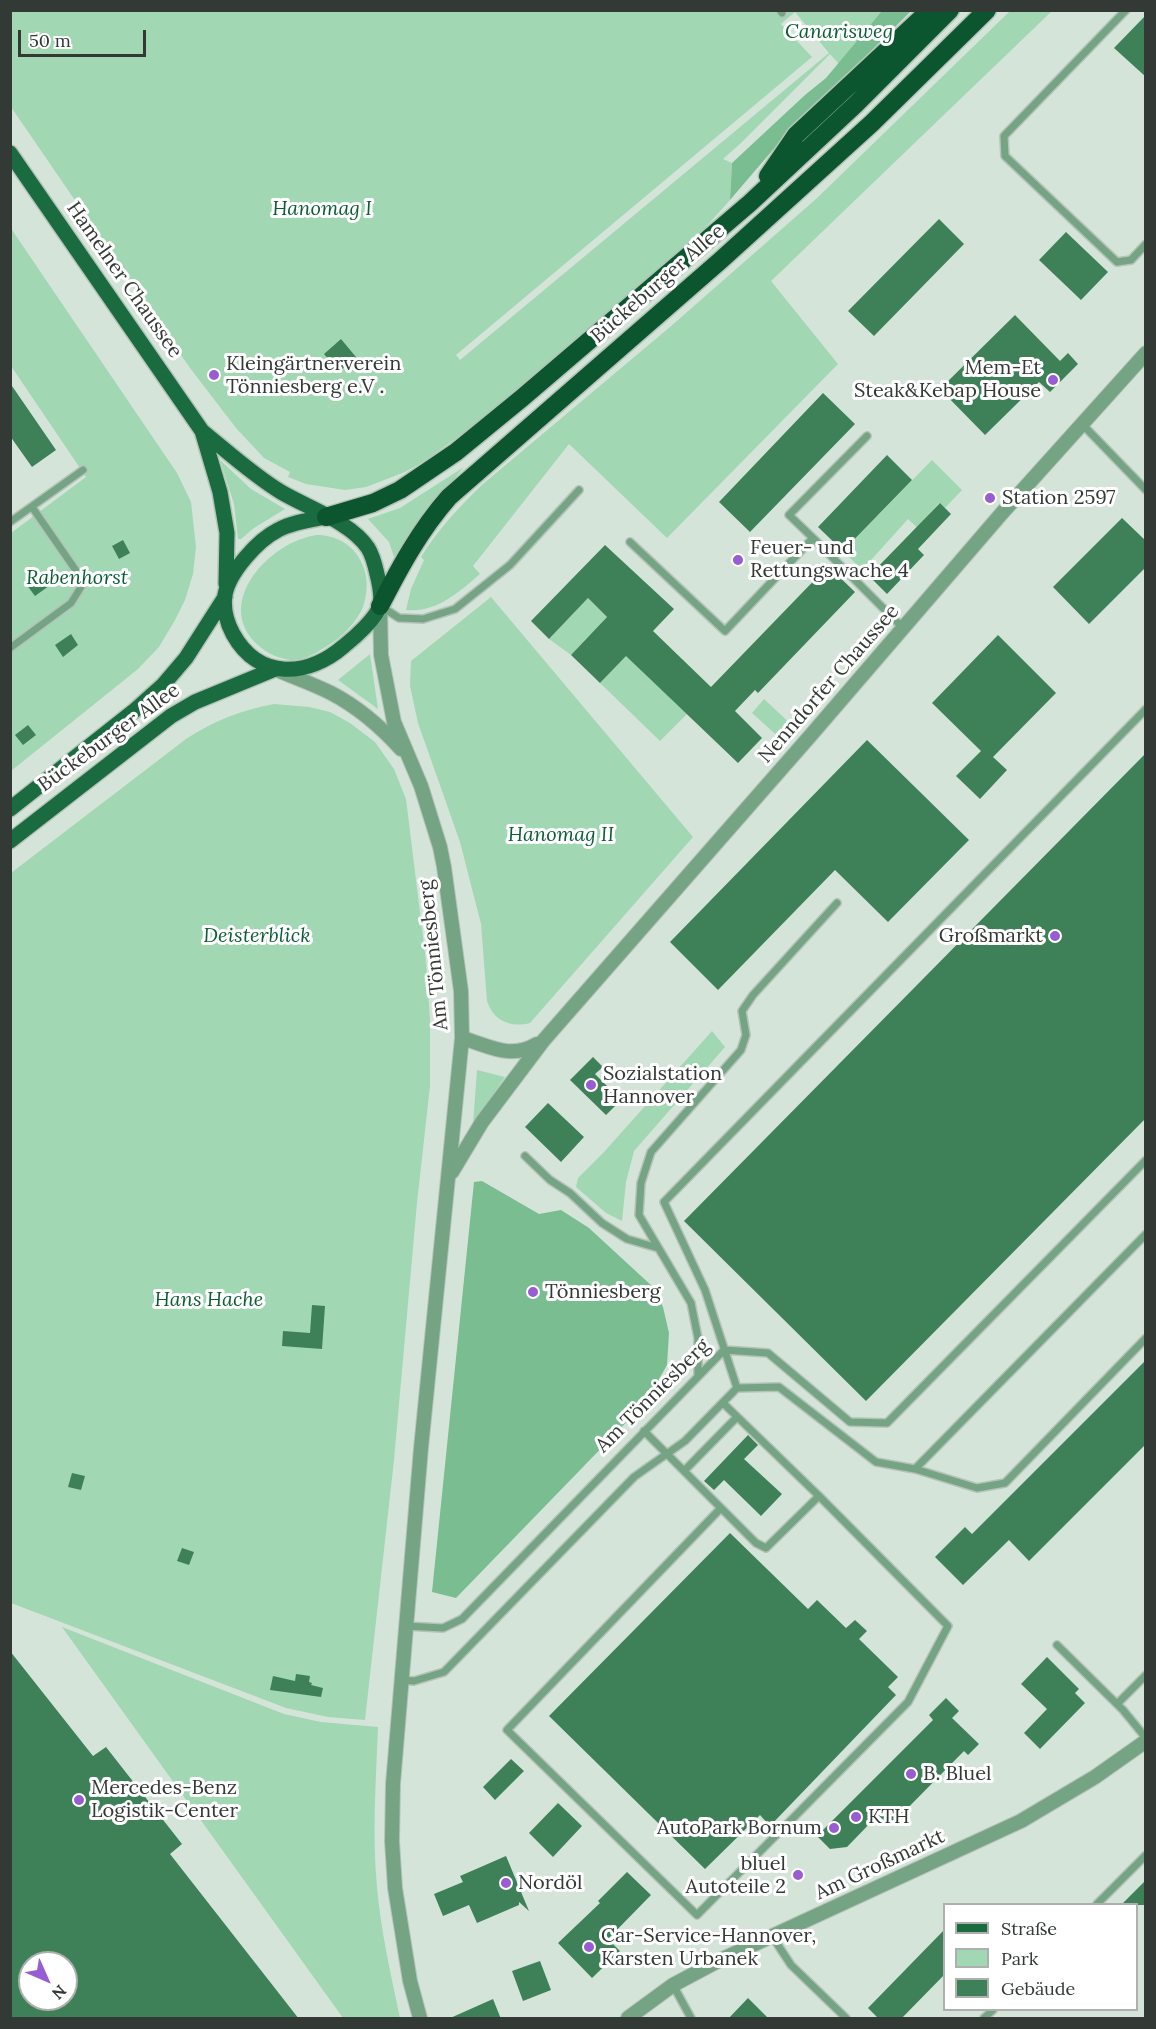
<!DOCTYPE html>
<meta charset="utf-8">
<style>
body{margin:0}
#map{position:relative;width:1156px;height:2029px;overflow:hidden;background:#d5e4d9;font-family:Lora,serif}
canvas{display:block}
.frame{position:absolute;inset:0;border:12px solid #333935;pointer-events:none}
.legend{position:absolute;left:943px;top:1903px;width:195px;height:108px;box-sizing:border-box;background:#fff;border:2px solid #adb0ae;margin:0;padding:8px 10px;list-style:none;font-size:18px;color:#333935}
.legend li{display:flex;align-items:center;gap:12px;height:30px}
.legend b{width:30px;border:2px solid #adb0ae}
.north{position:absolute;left:18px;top:1951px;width:60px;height:60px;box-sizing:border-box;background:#fff;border:2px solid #adb0ae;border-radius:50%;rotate:135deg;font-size:16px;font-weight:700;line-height:24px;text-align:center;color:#333935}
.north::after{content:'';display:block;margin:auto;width:21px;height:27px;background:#985cd3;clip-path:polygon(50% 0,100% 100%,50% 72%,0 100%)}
.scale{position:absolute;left:18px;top:30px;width:128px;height:27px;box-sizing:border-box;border:3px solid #333935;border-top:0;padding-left:8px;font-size:18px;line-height:21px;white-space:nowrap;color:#333935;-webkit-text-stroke:4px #fff;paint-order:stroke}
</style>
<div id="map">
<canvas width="1156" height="2029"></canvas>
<div class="frame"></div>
<ul class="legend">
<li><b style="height:8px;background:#1a6c40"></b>Straße</li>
<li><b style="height:16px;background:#a2d7b3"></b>Park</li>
<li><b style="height:16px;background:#3e8158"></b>Gebäude</li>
</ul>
<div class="north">N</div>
<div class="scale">50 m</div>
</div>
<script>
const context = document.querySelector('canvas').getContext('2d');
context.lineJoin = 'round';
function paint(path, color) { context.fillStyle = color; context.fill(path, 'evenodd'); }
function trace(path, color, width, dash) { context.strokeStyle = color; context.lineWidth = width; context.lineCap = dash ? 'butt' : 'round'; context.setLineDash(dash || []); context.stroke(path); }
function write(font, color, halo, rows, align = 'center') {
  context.font = font + ' Lora,serif'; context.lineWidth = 6; context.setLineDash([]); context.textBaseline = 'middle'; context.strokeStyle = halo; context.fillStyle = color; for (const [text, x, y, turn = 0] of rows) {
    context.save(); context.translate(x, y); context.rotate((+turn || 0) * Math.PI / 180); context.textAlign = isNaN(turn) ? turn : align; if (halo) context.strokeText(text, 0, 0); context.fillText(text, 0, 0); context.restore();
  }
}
paint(new Path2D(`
 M10 11H885L839 64 830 54 741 143 723 159 732 163 730 200 705 228 627 297 539 371 466 431 423 462 405 472 366 487 345 490 306 484 288 477 290 472 264 458 236 428 190 368 11 107ZM795 12 829 53 460 360 456 355 812 57 781 24Z
 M1010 11H1052L771 281 838 364 667 538 569 444 473 566 480 574C458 593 436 613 406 610L411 589 424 560 421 557C438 529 460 506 483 484L670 327 816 199Z
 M10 227 177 473 191 502 196 547 193 574 185 600 175 620 159 647 138 669 11 771V533L86 477 11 366Z
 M220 460 251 489 285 509 254 528 241 539H238L234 504Z
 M932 460 962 490 945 508 939 503 922 522 923 533 908 519 862 570 843 551Z
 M464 467 415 526 394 557 389 542 368 519 400 508Z
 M317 535C355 535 376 572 363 607 356 624 338 641 322 649 313 655 303 660 292 660 280 659 268 654 259 646 211 604 270 541 317 535Z
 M491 597 693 837 530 1023C511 1028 493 1021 487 1001L481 924 460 842 418 723 410 686 411 661Z
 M588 598 607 617 571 655 549 639Z
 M638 643 644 673 687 714 660 741 600 683Z
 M370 654 378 709 338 680Z
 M764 699 795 728 783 741 752 713Z
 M274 704 309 707 330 712 350 723 375 742 394 769 406 799 426 961 430 1019V1086L417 1203 394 1460 365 1720 328 1717 286 1708 11 1603V873L186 739C214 721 241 710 274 704Z
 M712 1031 725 1047 634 1151 626 1182 622 1221 606 1213 576 1187 578 1178 604 1152Z
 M477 1070 505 1077 473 1124Z
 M62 1627 284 1714 321 1722 378 1727C376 1780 372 1835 377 1887 381 1932 391 1975 400 2018H343Z`), '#a2d7b3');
paint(new Path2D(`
 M882 11H911L777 145 730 200 732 163 805 95 826 78Z
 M482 1181 539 1214 561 1210 589 1228 653 1287 663 1307 669 1333 667 1365 646 1402 456 1598 432 1592 474 1182Z`), '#79bd91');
paint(new Path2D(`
 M1146 15V77L1114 48Z
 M939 219 964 244 874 336 848 311Z
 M1066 232 1108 272 1081 300 1039 260Z
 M1015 315 1060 361 1068 353 1078 364 1050 392 1039 382 985 435 940 389Z
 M341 339 356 357 339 372 324 354Z
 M10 383 56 450 32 467 10 436Z
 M823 393 855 424 750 532 719 502Z
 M887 455 912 480 843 551 818 527Z
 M940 503 951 514 918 549 924 555 887 594 869 576Z
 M1122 518 1146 541V567L1089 624 1053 587Z
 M123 540 130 553 119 559 112 546Z
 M605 545 674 609 653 631 711 687 828 566 855 592 758 693 755 690 735 711 762 738 738 763 626 656 600 683 571 655 607 617 588 598 549 639 531 621Z
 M45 571 53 583 35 596 26 584Z
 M71 634 78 645 63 657 55 645Z
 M998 635 1056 693 993 757 1007 770 980 799 956 776 981 751 932 703Z
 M28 725 36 735 23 745 15 735Z
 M867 740 969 840 888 922 835 870 718 990 670 942Z
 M1146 753V1118L866 1401 684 1221Z
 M593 1057 603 1067 595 1074 621 1100 606 1115 570 1080Z
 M548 1103 584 1137 561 1162 525 1127Z
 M312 1305 325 1306 322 1349 282 1346 283 1331 310 1333Z
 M1146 1360V1444L1029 1561 1009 1540 963 1585 935 1557 965 1527 972 1534Z
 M748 1435 758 1445 744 1459 782 1494 761 1516 724 1480 714 1490 704 1481Z
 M72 1473 85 1476 81 1490 68 1487Z
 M730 1533 808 1609 817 1600 846 1628 855 1620 867 1631 859 1639 898 1677 888 1687 896 1695 770 1826 760 1815 705 1869 549 1716Z
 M182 1548 194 1552 189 1565 177 1561Z
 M10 1651 93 1756 106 1747 182 1844 170 1854 299 2019H10ZM30 1963H66V1999H30Z
 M1047 1657 1079 1689 1075 1693 1085 1703 1040 1749 1024 1733 1047 1709 1021 1684Z
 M296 1674 310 1676 309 1682 312 1683 311 1685 323 1688 321 1697 270 1690 273 1676 295 1681Z
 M946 1698 959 1711 952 1718 979 1744 968 1755 964 1751 890 1826 878 1815 847 1847 830 1849 817 1836 933 1720 929 1715Z
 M511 1759 524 1771 495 1800 483 1787Z
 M558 1803 582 1826 553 1857 529 1833Z
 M506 1856 529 1911 519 1902V1905L477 1923 469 1905 443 1916 434 1894 463 1882 460 1876Z
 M627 1872 651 1895 608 1939 620 1951 592 1978 558 1943 600 1903 598 1901Z
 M1146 1880V1905H1121Z
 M945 1929V1974L901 2019H879L868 2008Z
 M540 1961 551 1990 523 2001 512 1971Z
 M748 1998 769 2019H728Z
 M493 1999 501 2019H448Z`), '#3e8158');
const lane = new Path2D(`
 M780 10 782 13
 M1126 10 1004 136 1005 156 1117 262 1131 260 1146 244
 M1082 424 1146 490
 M10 522 83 470
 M813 538 789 515 867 436
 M630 542 725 631 813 538 903 628
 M382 607 399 618 423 619 455 609 510 565 579 490
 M10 648 71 603 81 587 77 572 32 507
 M525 1156 550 1180 570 1193 602 1223 627 1239 658 1248
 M698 1376V1338L691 1303 639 1215 641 1183 651 1152 741 1050 746 1035 742 1011 753 995 837 903
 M737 1388 705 1290 664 1202 1146 709
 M723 1403 819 1496 766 1548 756 1543 684 1471 737 1417
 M644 1431 684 1471
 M915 1469 977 1488 1005 1483 1146 1338
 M721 1508 507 1730 697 1915 908 1702 948 1626 819 1496
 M405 1626 443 1628 462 1619 724 1350 768 1353 850 1422 887 1423 1146 1160
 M1057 1645 1123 1710 1146 1738
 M401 1680 414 1681 444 1672 634 1477 685 1441 737 1388 779 1387 876 1462 915 1469 1146 1234
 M1117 1704 1146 1675
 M1097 1904 1146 1855
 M772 1936 791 1965 846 2018
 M673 1985 691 2018
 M984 2018 993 2010`);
const street = new Path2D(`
 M380 606 381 655 394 722 421 786 440 847 444 867 461 991 462 1038 421 1448 393 1784 392 1841 395 1888 410 1981 420 2018
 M275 669C293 677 313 684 331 693 358 707 381 727 401 749
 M462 1038C490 1046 510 1060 537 1044
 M452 1172 482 1122 543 1041 811 735 1002 513 1146 353
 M628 2018 673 1985 718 1961 1021 1821 1095 1777 1146 1741`);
const primary = new Path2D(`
 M10 153 202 431C228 452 253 475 281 492 308 508 351 522 368 548 373 556 375 565 377 574 379 582 382 597 380 605 377 618 354 638 344 646 308 677 259 681 233 634 227 623 223 608 225 595 229 572 258 540 278 530 293 522 310 520 326 517
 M202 431 220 492 227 533 226 584
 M10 809 134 711 163 685 186 658 225 597
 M10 841 171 716 195 702 275 669`);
const highway = new Path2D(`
 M768 176 796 135 930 10
 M326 517 373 503 400 490 456 452 522 398 750 203 856 104 950 10
 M380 606C400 567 420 530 449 497L721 260 872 123 987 10`);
trace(lane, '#b5c2b8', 10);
trace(street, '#b5c2b8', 16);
trace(primary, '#b5c2b8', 18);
trace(highway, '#b5c2b8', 21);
trace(lane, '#75a484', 7);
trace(street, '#75a484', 14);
trace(primary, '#1a6c40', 15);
trace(highway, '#0b552f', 18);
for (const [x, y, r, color] of [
 [214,375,6,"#985cd3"],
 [1053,380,6,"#985cd3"],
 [990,498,6,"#985cd3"],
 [738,560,6,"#985cd3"],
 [1055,936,6,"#985cd3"],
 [591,1085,6,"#985cd3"],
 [533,1292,6,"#985cd3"],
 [911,1774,6,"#985cd3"],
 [79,1800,6,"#985cd3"],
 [856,1817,6,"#985cd3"],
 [834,1828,6,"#985cd3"],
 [798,1875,6,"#985cd3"],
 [506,1883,6,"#985cd3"],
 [589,1947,6,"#985cd3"]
]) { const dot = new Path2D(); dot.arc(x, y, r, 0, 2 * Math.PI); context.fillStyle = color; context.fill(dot); trace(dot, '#fff', 2); }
write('italic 20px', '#0c5d34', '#fff', [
 ["Canarisweg",839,32],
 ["Hanomag I",322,209],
 ["Rabenhorst",77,578],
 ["Hanomag II",561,835],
 ["Deisterblick",257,936],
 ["Hans Hache",209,1300]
]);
write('20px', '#333935', '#fff', [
 ["Hamelner Chaussee",124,280,55],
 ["Bückeburger Allee",658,284,-41],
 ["Nenndorfer Chaussee",829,684,-49],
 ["Bückeburger Allee",109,738,-36],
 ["Am Tönniesberg",434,955,-96],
 ["Am Tönniesberg",653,1396,-45],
 ["Am Großmarkt",880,1865,-25]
]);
write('20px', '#333935', '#fff', [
 ["Kleingärtnerverein",226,364],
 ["Tönniesberg e.V .",226,387],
 ["Mem-Et",1041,368,"right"],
 ["Steak&Kebap House",1041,391,"right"],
 ["Station 2597",1002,498],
 ["Feuer- und",750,548],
 ["Rettungswache 4",750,571],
 ["Großmarkt",1043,936,"right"],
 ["Sozialstation",603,1074],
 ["Hannover",603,1097],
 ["Tönniesberg",545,1292],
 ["B. Bluel",923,1774],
 ["Mercedes-Benz",91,1788],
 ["Logistik-Center",91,1811],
 ["KTH",868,1817],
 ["AutoPark Bornum",822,1828,"right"],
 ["bluel",786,1864,"right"],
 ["Autoteile 2",786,1887,"right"],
 ["Nordöl",518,1883],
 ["Car-Service-Hannover,",601,1936],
 ["Karsten Urbanek",601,1959]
], 'left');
</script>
